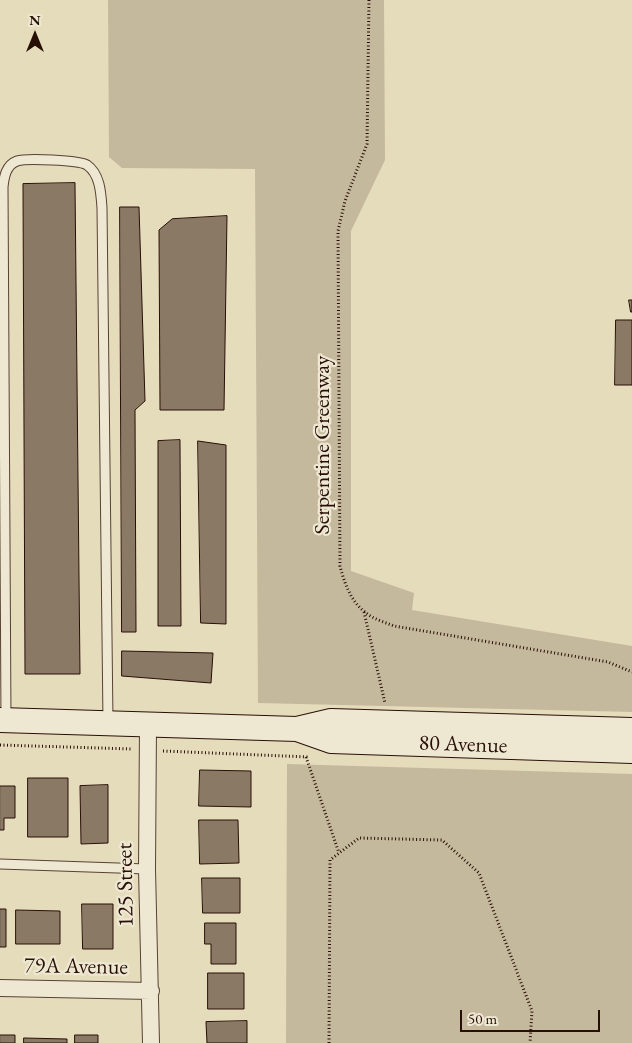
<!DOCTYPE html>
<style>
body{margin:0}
#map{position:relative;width:632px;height:1043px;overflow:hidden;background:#e5dcbc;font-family:"EB Garamond",serif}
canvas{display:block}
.north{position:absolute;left:10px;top:10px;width:50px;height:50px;-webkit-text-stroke:4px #eee8d3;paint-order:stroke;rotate:0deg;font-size:14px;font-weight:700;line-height:20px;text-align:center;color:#280f06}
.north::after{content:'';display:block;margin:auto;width:18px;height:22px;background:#280f06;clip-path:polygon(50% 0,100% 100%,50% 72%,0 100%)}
.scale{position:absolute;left:460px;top:1010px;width:140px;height:22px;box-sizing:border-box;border:2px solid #280f06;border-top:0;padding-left:6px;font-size:15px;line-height:18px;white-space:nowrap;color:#280f06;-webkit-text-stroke:4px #eee8d3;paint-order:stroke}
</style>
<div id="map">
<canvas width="632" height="1043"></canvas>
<div class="north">N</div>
<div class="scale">50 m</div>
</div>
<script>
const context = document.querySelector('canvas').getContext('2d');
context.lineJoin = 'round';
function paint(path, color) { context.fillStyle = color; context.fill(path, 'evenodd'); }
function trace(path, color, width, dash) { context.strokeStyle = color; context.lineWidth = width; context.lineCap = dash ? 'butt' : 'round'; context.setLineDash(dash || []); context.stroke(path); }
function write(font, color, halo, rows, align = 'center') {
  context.font = font + ' "EB Garamond",serif'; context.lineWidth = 4.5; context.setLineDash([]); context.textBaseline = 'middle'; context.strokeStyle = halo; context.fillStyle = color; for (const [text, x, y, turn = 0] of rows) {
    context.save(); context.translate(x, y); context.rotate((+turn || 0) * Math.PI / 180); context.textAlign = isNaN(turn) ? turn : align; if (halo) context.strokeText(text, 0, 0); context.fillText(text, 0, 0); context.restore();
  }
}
paint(new Path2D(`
 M108 0H384L385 160 351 231V571L414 593 412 610 632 646V712L258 703 255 169 122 168 109 157Z
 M287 764 632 774V1043H286Z`), '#c5b99d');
const building = new Path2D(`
 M75 183 80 674H25L23 184Z
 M120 207H139L145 401 135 410 136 632H122Z
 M227 216 224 410H160L159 230 172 219Z
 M629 300H632V312H631Z
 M616 320H632V385H615Z
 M180 440 181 626H158V441Z
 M198 441 226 445V624L201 623Z
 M122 651 213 653 211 683 122 676Z
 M200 770 251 771V807L199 806Z
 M28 778H68V837H28Z
 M108 785V843L81 844 80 786Z
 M0 786H15V818H4V830H0Z
 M199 820H238L239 863 200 864Z
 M202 878H240V913H203Z
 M82 904H113V949H83Z
 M0 909H6V947H0Z
 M16 910 60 911V944H16Z
 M205 923H236V964H211V944H205Z
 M208 973H244V1009H208Z
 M247 1021V1043H207L206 1022Z
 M0 1035H15V1043H0Z
 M75 1035H98V1043H75Z
 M24 1038 67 1039V1043H24Z`);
paint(building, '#8a7a65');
trace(building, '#280f06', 1);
const service = new Path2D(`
 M6 720 3 187C4 177 6 165 17 161 26 158 79 160 87 165 100 174 101 193 102 208L108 722
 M0 864 147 869`);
const minor = new Path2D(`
 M148 726 147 869 151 1043
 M0 988 151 991`);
const secondary = new Path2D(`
 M0 720 297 729 331 721 632 730
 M297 729 331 741 632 751`);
trace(service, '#574234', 11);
trace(minor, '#574234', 18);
trace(secondary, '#280f06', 26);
trace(new Path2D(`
 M369 0 367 144 345 201 338 231 340 566C344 582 351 602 365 612 373 619 384 622 394 626L608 662 632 672
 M364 612 385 703
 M0 745 132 749
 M163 751 309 757
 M306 757 339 853
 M329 1043 330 860 359 838 442 840 479 873 532 1011 530 1043`), '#280f06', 3, [1, 2.5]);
trace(service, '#eee8d3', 9);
trace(minor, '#eee8d3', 16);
trace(secondary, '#eee8d3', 24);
write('22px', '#280f06', '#eee8d3', [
 ["Serpentine Greenway",323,445,-90],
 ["80 Avenue",463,745,2],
 ["125 Street",126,885,-91],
 ["79A Avenue",76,967,1]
]);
</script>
